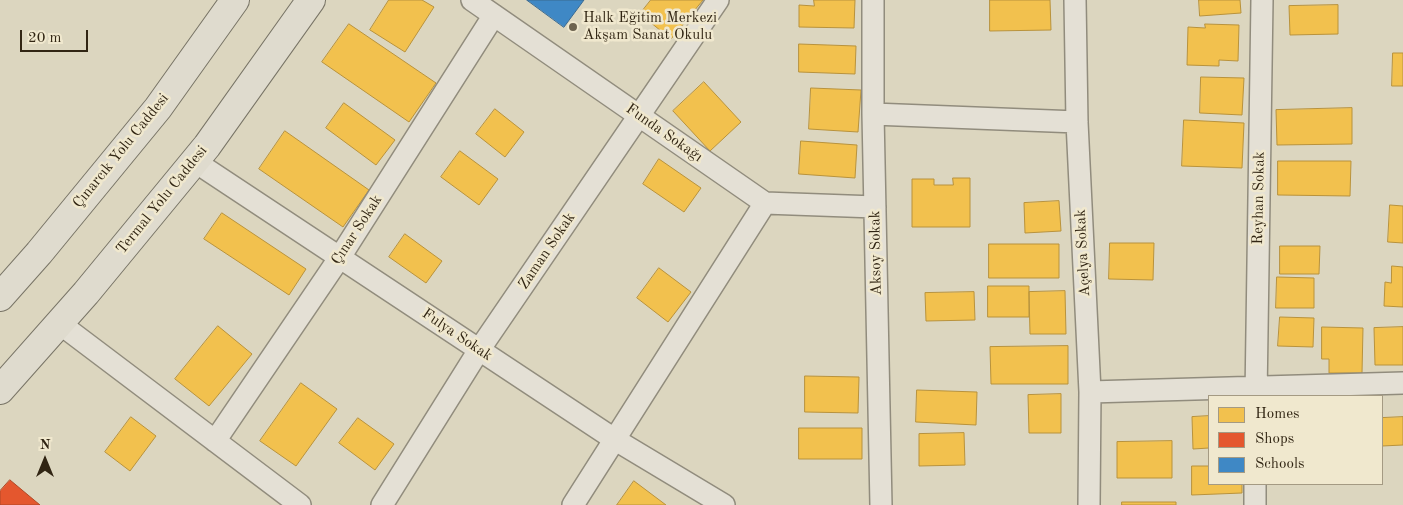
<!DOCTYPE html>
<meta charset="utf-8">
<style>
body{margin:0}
#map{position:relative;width:1403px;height:505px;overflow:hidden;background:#dcd6bf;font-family:"Old Standard TT",serif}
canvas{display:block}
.legend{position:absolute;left:1208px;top:395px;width:175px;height:90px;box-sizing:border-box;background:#f0e8ce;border:1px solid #a49a83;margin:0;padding:6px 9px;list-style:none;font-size:15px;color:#312513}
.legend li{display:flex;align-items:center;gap:10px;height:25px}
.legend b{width:25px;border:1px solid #a49a83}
.north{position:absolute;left:20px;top:435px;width:50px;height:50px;-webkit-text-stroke:4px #f0e8ce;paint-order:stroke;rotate:0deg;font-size:14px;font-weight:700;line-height:20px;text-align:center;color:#312513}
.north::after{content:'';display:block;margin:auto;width:18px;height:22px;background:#312513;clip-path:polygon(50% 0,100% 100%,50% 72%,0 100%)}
.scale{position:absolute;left:20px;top:30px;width:68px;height:22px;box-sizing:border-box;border:2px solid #312513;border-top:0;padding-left:6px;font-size:15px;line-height:18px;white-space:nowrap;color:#312513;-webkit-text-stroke:4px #f0e8ce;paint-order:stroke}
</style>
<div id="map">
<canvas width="1403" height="505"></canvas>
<ul class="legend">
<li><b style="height:14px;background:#f2c14e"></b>Homes</li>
<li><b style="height:14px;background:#e4572e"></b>Shops</li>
<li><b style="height:14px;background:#3f88c5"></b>Schools</li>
</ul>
<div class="north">N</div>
<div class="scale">20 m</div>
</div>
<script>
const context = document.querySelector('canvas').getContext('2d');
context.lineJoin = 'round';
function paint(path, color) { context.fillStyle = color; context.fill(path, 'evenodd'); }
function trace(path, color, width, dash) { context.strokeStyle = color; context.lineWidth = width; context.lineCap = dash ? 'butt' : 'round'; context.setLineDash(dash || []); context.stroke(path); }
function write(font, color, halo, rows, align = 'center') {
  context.font = font + ' "Old Standard TT",serif'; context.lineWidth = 5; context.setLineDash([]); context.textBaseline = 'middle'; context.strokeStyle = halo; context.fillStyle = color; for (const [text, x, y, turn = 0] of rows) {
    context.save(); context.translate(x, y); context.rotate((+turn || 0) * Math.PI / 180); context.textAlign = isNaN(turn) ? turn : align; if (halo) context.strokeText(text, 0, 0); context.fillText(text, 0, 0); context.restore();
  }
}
const homes = new Path2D(`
 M389 0H422L434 7 405 52 370 30Z
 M651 0H703L671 39 640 14Z
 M814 0H855L854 28 799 27V5L814 6Z
 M990 0H1050L1051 30 990 31Z
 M1199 0H1240L1241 13 1200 16Z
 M1338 5V34L1290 35 1289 6Z
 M349 24 436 83 409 122 322 62Z
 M1205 24 1239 25 1238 61 1219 60V66L1187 65 1188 27 1205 28Z
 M799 44 856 46 855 74 799 72Z
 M1393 53H1403V86H1392Z
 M1201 77 1244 78 1242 115 1200 113Z
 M704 82 741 122 710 151 673 111Z
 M811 88 861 90 858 132 809 129Z
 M344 103 395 140 376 165 326 128Z
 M1352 108V144L1277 145 1276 110Z
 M495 109 524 132 505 157 476 134Z
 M1184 120 1244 123 1242 168 1182 166Z
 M285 131 369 190 343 227 259 169Z
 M801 141 857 145 855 178 799 174Z
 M460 151 498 179 479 205 441 177Z
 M659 159 701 188 684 212 643 184Z
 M1278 161H1351L1350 196 1278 195Z
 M953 178H970V227H912V179H934V185H953Z
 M1059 201 1061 231 1025 233 1024 203Z
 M1390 205 1403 206V243L1388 242Z
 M222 213 306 269 289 295 204 239Z
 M405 234 442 261 426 283 389 257Z
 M1110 243H1154L1153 280 1109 279Z
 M989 244H1059V278H989Z
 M1280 246H1320L1319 274H1280Z
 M1392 266 1403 267V307L1384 306 1385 282 1391 283Z
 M659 268 691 292 668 322 637 298Z
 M1277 277 1314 278V308H1276Z
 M988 286H1029V317H988Z
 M1065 291 1066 334H1030L1029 292Z
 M974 292 975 320 926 321 925 293Z
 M1280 317 1314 318 1313 347 1278 346Z
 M218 326 252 354 209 406 175 379Z
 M1322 327 1363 328 1362 373H1329V359H1322Z
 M1403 327V365H1375L1374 328Z
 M1068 346V384H991L990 347Z
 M805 376 859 377 858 413 805 412Z
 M301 383 337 409 296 466 260 441Z
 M917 390 977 392 976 425 916 422Z
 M1061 394V433H1029L1028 395Z
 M1209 416V448L1193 449 1192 417Z
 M131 417 156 436 130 471 105 452Z
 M1403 417V445L1382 446V418Z
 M358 418 394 444 375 470 339 443Z
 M799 428H862V459H799Z
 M964 433 965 465 919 466V434Z
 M1172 441V478H1117V442Z
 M1192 466H1209V484H1242V493L1192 495Z
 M634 481 666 505H617Z
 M1122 502H1176V505H1122Z`);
paint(homes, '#f2c14e');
trace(homes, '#b8923c', 1);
const shops = new Path2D(`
 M10 480 40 505H0V491Z`);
paint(shops, '#e4572e');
trace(shops, '#ae4826', 1);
const schools = new Path2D(`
 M527 0H584L564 27Z`);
paint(schools, '#3f88c5');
trace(schools, '#3b6a90', 1);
const street = new Path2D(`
 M472 0 765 203 875 207
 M873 0V114L881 505
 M1075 0 1077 122 1090 392 1089 505
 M873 114 1077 122
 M194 161 614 439 724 505
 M59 323 300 505
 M1090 392 1403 383
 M1256 396 1262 0
 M215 441 340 257 494 15
 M382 505 479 350 718 0
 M573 505 765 203
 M1255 505V484`);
const primary = new Path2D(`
 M0 297 39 253 158 108 235 0
 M0 390 86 293 207 146 311 0`);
trace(street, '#918c7d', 24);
trace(primary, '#787466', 30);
trace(street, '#e4e0d5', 21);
trace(primary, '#dfdbce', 28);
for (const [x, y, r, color] of [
 [573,27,5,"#6d634f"]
]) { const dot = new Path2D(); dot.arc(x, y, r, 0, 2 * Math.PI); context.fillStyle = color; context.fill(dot); trace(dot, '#f0e8ce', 2); }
write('15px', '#312513', '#f0e8ce', [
 ["Halk Eğitim Merkezi",583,18],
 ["Akşam Sanat Okulu",583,35]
], 'left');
write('15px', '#312513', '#f0e8ce', [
 ["Funda Sokağı",664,133,35],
 ["Çınarcık Yolu Caddesi",121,151,-51],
 ["Reyhan Sokak",1259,198,-89],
 ["Termal Yolu Caddesi",162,200,-51],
 ["Çınar Sokak",357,230,-57],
 ["Zaman Sokak",547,251,-56],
 ["Aksoy Sokak",876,253,-91],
 ["Açelya Sokak",1083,253,-93],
 ["Fulya Sokak",457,335,34]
]);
</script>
